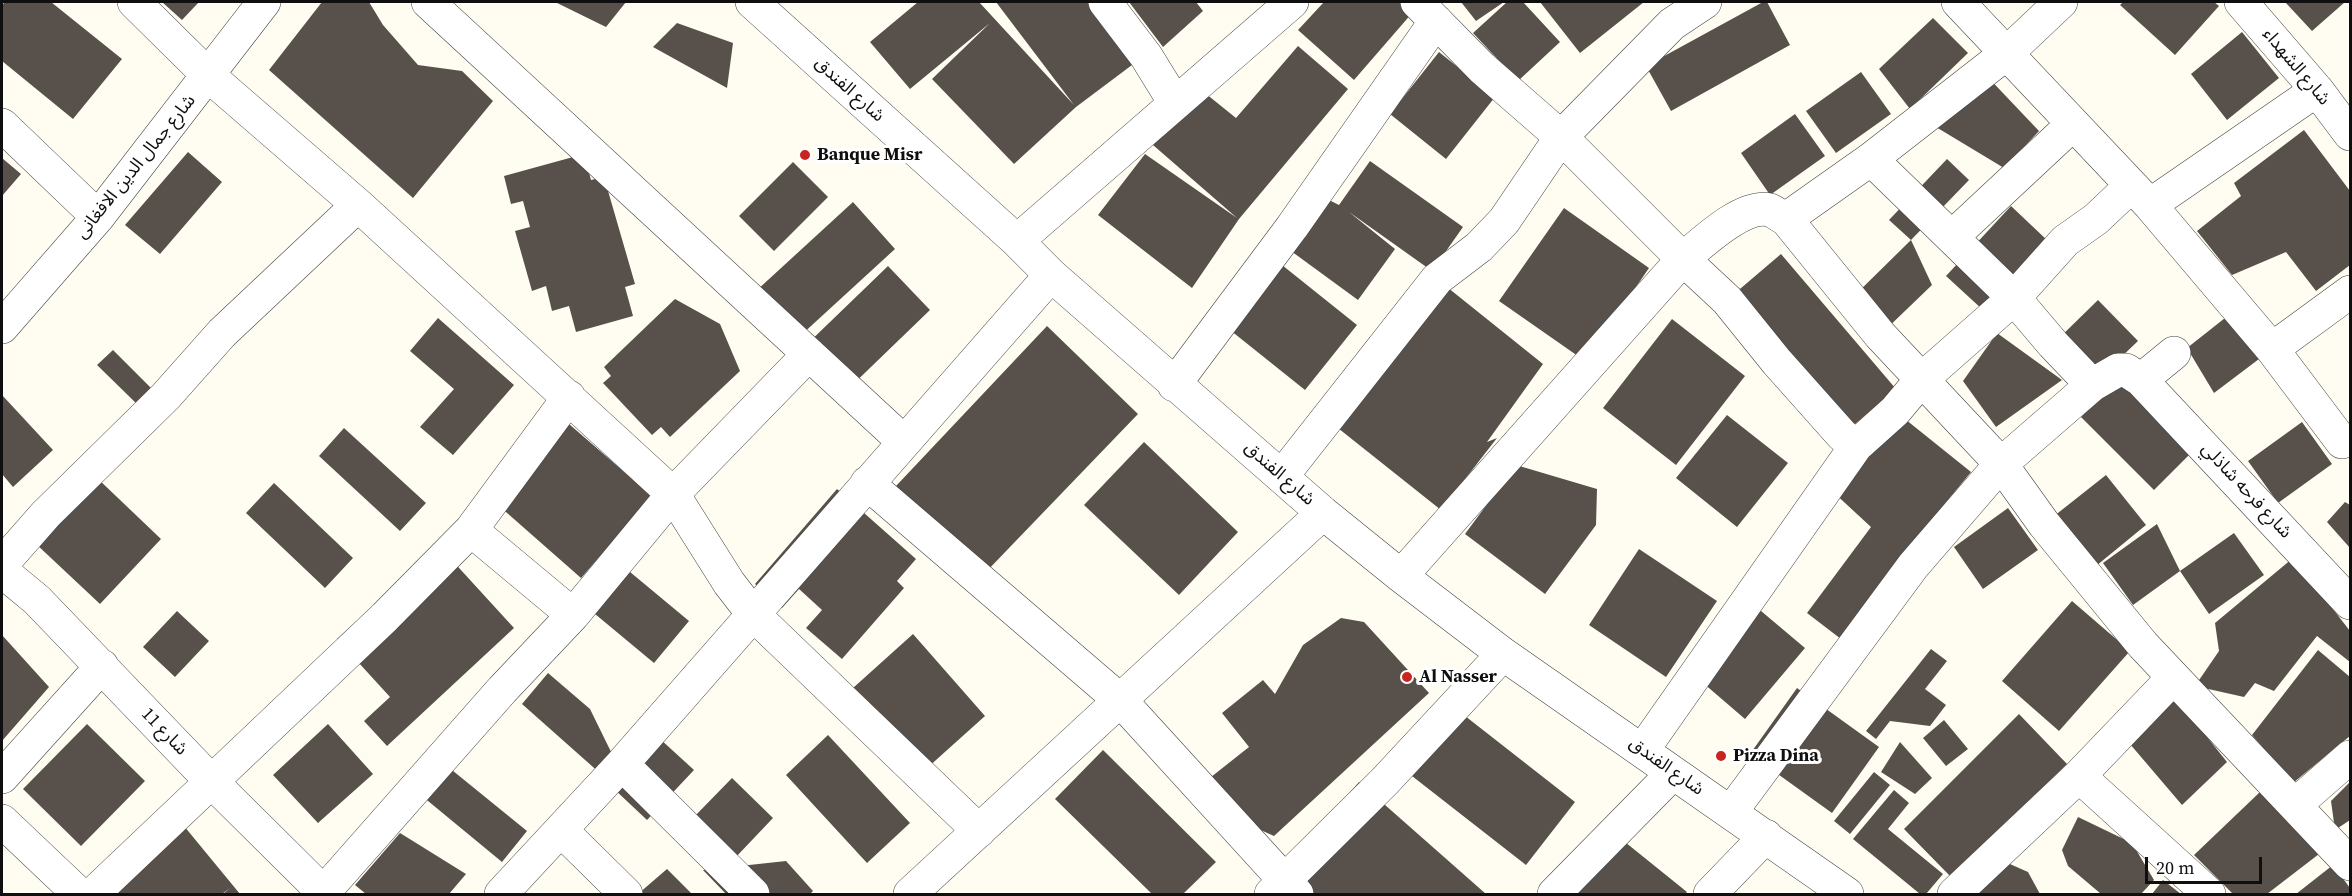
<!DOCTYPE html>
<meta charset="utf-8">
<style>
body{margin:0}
#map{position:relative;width:2352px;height:896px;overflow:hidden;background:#fffdf1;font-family:"Source Serif 4",serif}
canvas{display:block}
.frame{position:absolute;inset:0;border:3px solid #0f0f0f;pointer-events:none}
.scale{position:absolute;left:2145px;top:857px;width:117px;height:27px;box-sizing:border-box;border:3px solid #0f0f0f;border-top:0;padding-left:8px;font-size:18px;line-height:21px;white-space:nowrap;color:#0f0f0f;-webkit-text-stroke:4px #fff;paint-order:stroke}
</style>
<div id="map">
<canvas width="2352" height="896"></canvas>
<div class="frame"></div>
<div class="scale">20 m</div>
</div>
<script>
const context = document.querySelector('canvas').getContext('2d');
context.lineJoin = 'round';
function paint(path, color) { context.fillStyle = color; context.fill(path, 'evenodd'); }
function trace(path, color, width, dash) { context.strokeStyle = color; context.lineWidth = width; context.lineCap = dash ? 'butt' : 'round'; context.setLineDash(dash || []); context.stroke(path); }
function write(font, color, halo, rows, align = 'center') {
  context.font = font + ' "Source Serif 4","Noto Sans Arabic",serif'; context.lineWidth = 6; context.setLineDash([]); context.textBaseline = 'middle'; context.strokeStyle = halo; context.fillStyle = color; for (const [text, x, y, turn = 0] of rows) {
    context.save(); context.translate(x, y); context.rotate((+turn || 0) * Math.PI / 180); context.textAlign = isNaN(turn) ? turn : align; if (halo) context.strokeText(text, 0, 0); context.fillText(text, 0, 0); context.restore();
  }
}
paint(new Path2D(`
 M5 2H51L122 59 73 119 2 61V5Z
 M162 2H199L182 20Z
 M322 2H369L383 25 418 65 462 71 493 101 413 198 269 70Z
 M555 2H626L606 27Z
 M918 2H979L1074 105 996 2H1091L1136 62 1076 107 1014 164 932 79 990 23 910 89 870 42Z
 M1129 2H1196L1203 11 1163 47Z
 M1324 2H1401L1413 12 1354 80 1298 30Z
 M1461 2H1504L1476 21Z
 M1507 2H1523L1560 42 1518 81 1473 33Z
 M1540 2H1644L1580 53Z
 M1763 2H1767L1790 45 1671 111 1646 66Z
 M2123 2H2214L2219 6 2175 55 2120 5Z
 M2285 2H2345L2312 31Z
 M1933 18 1968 53 1910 109 1879 69Z
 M677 23 733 43 727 88 653 47Z
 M2242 32 2279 78 2227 120 2191 74Z
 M1298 46 1348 89 1239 219 1192 288 1098 215 1145 154 1237 218 1153 145 1200 89 1236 118Z
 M1439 52 1495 97 1446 159 1390 114Z
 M1861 72 1891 114 1836 153 1806 111Z
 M1983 72 2039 131 2004 168 1931 124Z
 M1795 114 1825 156 1770 195 1741 153Z
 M2304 130 2350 191V265L2316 291 2286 252 2232 275 2197 231 2241 196 2234 183Z
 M188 152 222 182 160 254 125 225Z
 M584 154 591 180 604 177 635 284 625 287 633 316 576 332 569 306 552 311 546 286 532 291 515 231 530 227 523 201 511 204 504 176Z
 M2 158 21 174 2 196Z
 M1947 159 1969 180 1911 240 1889 220Z
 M1370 161 1463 227 1432 271 1349 212 1395 249 1358 300 1291 251 1329 200 1339 205Z
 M793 162 828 197 774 251 739 216Z
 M853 202 895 249 799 337 756 291Z
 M2011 206 2048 241 1983 310 1946 276Z
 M1564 208 1649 268 1585 361 1499 301Z
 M1911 240 1932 285 1880 335 1848 302Z
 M1781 254 1896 389 1842 435 1727 300Z
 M1282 265 1357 325 1305 390 1230 330Z
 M888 266 930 310 843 394 801 350Z
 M1437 279 1543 364 1487 442 1497 438 1441 510 1314 409 1370 337 1382 349Z
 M675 299 720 324 740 371 670 437 661 427 652 435 603 383 611 376 604 367Z
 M2098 300 2138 341 2092 385 2053 344Z
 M438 318 514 385 453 455 420 427 454 389 410 351Z
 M2225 318 2259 359 2214 393 2187 348Z
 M1672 319 1745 376 1676 465 1603 408Z
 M1047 326 1138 414 984 574 896 486Z
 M1997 333 2062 380 1996 427 1963 381Z
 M113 350 154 391 139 406 97 365Z
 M2124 375 2197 447 2154 490 2081 417Z
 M2 395 53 450 13 487 2 474Z
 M1895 411 1971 472 1905 552 1841 639 1807 613 1871 527 1831 490Z
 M1727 415 1788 463 1737 527 1676 478Z
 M2302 422 2332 464 2278 503 2248 461Z
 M569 424 652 496 581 578 498 505Z
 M344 428 426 503 400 531 319 456Z
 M1144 442 1238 532 1179 595 1084 505Z
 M1516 465 1597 489 1596 525 1545 594 1465 534Z
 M2106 475 2146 525 2085 575 2044 524Z
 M96 477 161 539 100 604 35 543Z
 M274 483 353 558 325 588 246 513Z
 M837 489 916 559 897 581 904 588 842 659 806 628 822 610 799 589 782 608 755 584Z
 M2345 502 2350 505V548L2327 522Z
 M2008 508 2038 550 1983 589 1954 547Z
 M2157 524 2180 571 2133 605 2103 563Z
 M2234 533 2264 575 2209 614 2180 571Z
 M439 546 514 628 387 746 364 721 390 697 337 639Z
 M1639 549 1717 601 1666 677 1589 625Z
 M612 557 689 621 654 663 577 599Z
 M2293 558 2350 631V662L2317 636 2274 691 2255 683 2244 697 2195 686 2219 651 2215 623Z
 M1748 600 1805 648 1745 719 1688 670Z
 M2072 601 2130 651 2059 731 2002 681Z
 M177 611 209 641 175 677 143 647Z
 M1341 618 1364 622 1429 693 1274 836 1236 819 1206 781 1249 747 1222 713 1263 680 1275 694 1303 645Z
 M913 634 985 716 926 769 853 688Z
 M2 635 49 687 2 741Z
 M1931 649 1947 661 1925 689 1946 705 1930 726 1890 721 1876 739 1866 731Z
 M2318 650 2350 677V736L2293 783 2252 735Z
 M548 673 590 709 615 760 602 775 522 704Z
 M1797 688 1879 747 1832 813 1750 754Z
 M2176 698 2227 762 2182 805 2130 744Z
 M1460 712 1575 802 1526 865 1412 776Z
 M2019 714 2067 764 1951 877 1904 829Z
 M1944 720 1968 749 1946 766 1923 738Z
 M87 724 145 781 81 846 23 789Z
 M328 724 373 774 318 823 273 775Z
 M828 735 910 823 867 863 786 775Z
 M659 738 694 770 647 820 613 788Z
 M1900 742 1932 778 1915 794 1881 772Z
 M1103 750 1216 862 1183 894H1152L1055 799Z
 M447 766 527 831 502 862 422 796Z
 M1874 772 1890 785 1850 834 1834 821Z
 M732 778 773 818 735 858 693 818Z
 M1359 782 1486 894H1314L1284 868Z
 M2350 782V820L2335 830 2331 801Z
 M1894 790 1909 803 1888 829 1943 874 1926 894H1920L1853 839Z
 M2260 792 2319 854 2267 894H2233L2194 855Z
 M2078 817 2132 843 2154 880 2141 894H2101L2068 866 2062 850Z
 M184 826 240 894H223L230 888 222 894H116Z
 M400 833 466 874 449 894H366L355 885Z
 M1620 838 1687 892 1685 894H1574Z
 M1985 853 2028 872 2040 894H1945Z
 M786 861 813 891 810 894H726L703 870Z
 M2333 865 2350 888V894H2296Z
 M667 869 692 894H638Z
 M2163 880 2181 894H2152Z`), '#58514b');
const minor = new Path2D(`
 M428 2 904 442
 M752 2 1017 241 1051 275 1323 513 1401 576 1503 654 1847 894
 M1105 2 1146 56 1175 103
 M1417 2 1482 68 1561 137 1683 259 1727 300 1777 362 1842 435 1856 446 1895 411 1921 380 2014 298 2065 241 2096 219 2131 186
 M1958 2 2150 205 2272 349 2342 442
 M2061 2 2007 53 1871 159 2014 298 2053 344 2092 385 2118 370H2126L2141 380 2350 603
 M2241 2 2317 90 2350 134
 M2 125 98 217
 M358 205 673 494 729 583 753 614 979 831
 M2150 205 2317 90
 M1786 219 1871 159
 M1952 237 2073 124
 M1017 241 1292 2
 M2 327 98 217 264 2
 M2272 349 2350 292
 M2141 380 2174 353
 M1174 385 1292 227 1436 21
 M1282 476 1437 279 1479 247 1504 221 1561 137 1672 24 1705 2
 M867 483 1121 701 1297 894
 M471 530 569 397
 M2 564 46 514 166 396 222 333 358 205 209 76 134 2
 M2 571 37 600 212 782 325 894
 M1401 576 1683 259C1702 243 1743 203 1770 210 1775 212 1781 217 1786 219L1880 335 2001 464 2044 524 2143 645 2350 864
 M1642 751 1856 446
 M622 764 753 894
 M2079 776 2173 678
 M2 777 102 666
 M2295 805 2350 757
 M1731 812 1913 566 2001 464 2092 385
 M2 821 79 894
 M562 831 626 894
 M323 893 502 690 573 615 673 494 809 354
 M93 894 385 617 471 530 573 615
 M501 894 622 764 1051 275
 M910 894 1323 513
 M1271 894 1385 781 1503 654
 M1554 894 1673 773
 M1710 894 1766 836
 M1954 894 2079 776 2209 894`);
trace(minor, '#424242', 34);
trace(minor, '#fff', 33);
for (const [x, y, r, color] of [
 [805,155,6,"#c62520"],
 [1407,677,6,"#c62520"],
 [1721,756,6,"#c62520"]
]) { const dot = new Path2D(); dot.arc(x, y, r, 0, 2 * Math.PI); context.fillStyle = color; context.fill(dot); trace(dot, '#fff', 2); }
write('18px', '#0f0f0f', '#fff', [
 ["شارع الشهداء",2296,67,50],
 ["شارع الفندق",849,90,42],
 ["شارع جمال الدين الافغانى",136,167,-51],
 ["شارع الفندق",1279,474,41],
 ["شارع فرحه شاذلي",2246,491,47],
 ["شارع 11",164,732,46],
 ["شارع الفندق",1666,767,35]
]);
write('bold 18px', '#0f0f0f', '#fff', [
 ["Banque Misr",817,155],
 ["Al Nasser",1419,677],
 ["Pizza Dina",1733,756]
], 'left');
</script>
